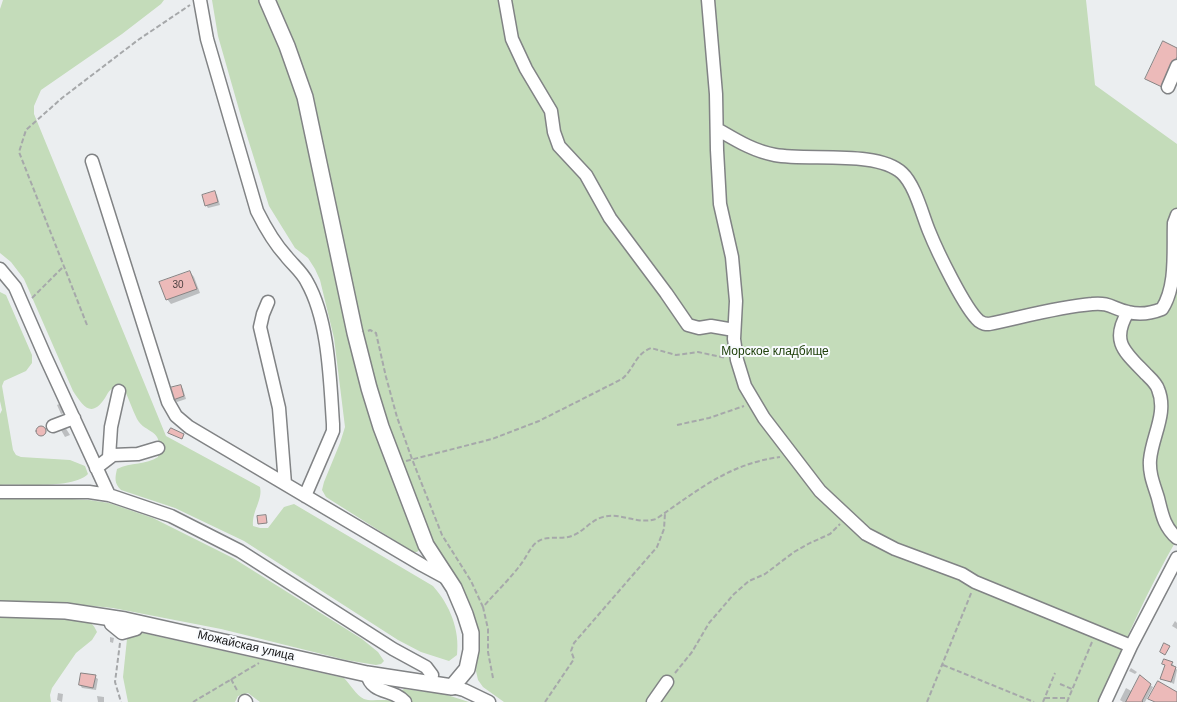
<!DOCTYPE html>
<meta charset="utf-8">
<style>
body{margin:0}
canvas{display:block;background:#ebeef0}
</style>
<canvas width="1177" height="702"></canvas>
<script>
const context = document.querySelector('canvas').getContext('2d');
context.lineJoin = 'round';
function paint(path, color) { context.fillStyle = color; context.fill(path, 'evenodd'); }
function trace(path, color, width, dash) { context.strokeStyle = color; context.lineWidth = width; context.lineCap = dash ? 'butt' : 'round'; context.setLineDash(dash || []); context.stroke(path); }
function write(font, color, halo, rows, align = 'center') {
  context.font = font + ' Arial,sans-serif'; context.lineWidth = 4; context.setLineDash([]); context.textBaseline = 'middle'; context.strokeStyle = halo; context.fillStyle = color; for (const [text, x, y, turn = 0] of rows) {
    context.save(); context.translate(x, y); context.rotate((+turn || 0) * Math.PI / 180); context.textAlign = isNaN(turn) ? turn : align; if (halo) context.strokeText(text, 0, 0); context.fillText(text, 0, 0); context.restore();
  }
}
paint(new Path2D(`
 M3 0H164L161 4 122 34 41 90 34 106V114L166 436 260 487C263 500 252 510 253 526L260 528H268L284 507 294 504 433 586C450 605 460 630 457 655L449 661 421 652 398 640 244 541 175 508 121 490C114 483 115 478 117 469 131 462 146 465 158 457 164 427 146 435 137 419 132 409 129 399 124 389 121 389 116 387 112 389 109 390 107 395 105 398 91 419 83 406 73 391L24 279 11 262 0 253V9Z
 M212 0H260L281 49 299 99 374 429 419 545V550L417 552H413L326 497 322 490 324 482 340 443 345 427 334 338 320 280 315 269 308 258 295 248 269 206 242 120 218 36Z
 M276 0H1086L1095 85 1177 144V539C1147 591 1122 647 1099 702H504L483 687 478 680 476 671 479 633 473 610 461 584 432 540 385 419 374 382 312 94 293 42Z
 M0 292 6 295 32 355V363L26 371 4 381 2 386 13 450 16 455 21 457 70 460 85 466 88 474C74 489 20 484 0 485V414L2 410 0 401Z
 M35 497 89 500 109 503 153 518 233 558 362 639 378 652 384 661 381 664 376 665 346 660 221 629 113 608 73 604 0 601V499Z
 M8 617C28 618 73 616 90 623 94 625 95 628 97 632L92 640 76 653 52 688 50 695 51 702H0V618Z
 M143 633 344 678C350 684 356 695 364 699 371 702 385 698 396 702H260L248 693 238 696 235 702H128L123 677 127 639 128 638Z
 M404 689 444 694 469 702H411L401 691Z`), '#c4dcba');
paint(new Path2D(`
 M215 192 217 195 220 205 208 208 206 205Z
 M190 272 194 277 200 293 171 304 167 299Z
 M181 386 183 389 186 399 177 402 174 399Z
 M59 404 64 413 61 414 57 405Z
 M37.5 431a4.5 4.5 0 1 1 9 0a4.5 4.5 0 1 1-9 0Z
 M65 427 70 435 65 437 61 430Z
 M1175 621 1177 623V629L1172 626Z
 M110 637 114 638 113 643 110 642Z
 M1172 663 1177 670 1174 684 1161 678 1166 666 1164 664Z
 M1131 668 1137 672 1135 674 1129 671Z
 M95 677 98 679 96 690 82 688 80 685Z
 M1150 685 1153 687 1145 702H1123L1120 700 1126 688 1133 692Z
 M58 693 63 694 62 702 57 700Z
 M97 696 104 697V702H98Z`), '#0003');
const building = new Path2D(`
 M1163 41 1177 48V57L1162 87 1145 79Z
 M215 191 218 202 205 206 202 195Z
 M190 271 197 289 166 300 159 282Z
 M181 385 184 396 173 400 169 388Z
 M36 431a5 5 0 1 1 10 0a5 5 0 1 1-10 0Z
 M171 428 184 434 182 439 168 433Z
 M266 515 267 523 258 524 257 516Z
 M1164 643 1170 646 1165 655 1160 652Z
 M1164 659 1173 662 1171 665 1176 667 1171 682 1160 679 1165 665 1162 664Z
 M81 673 96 675 93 688 79 685Z
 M1140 675 1151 684 1142 701 1143 702H1126Z
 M1158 681 1177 692V702H1155L1148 699Z`);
paint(building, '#ecbab9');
trace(building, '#878383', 1);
const minor = new Path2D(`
 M200 0 207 39 257 211C265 227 274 243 286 256 293 265 302 272 307 282 329 321 330 381 333 424V431L305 496
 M505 0 512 39 526 69 551 111 554 132 559 146 586 175 610 218 666 293 688 325 699 328 711 326 734 330
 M708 0 716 94 717 150 720 204 732 257 736 301 734 339 737 360 745 386 764 418 820 491 866 534 895 549 962 574 975 582 1131 646
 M1168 87 1177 66
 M717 129C736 140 753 151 775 155 808 161 878 150 902 173 915 185 922 214 929 231 937 251 965 309 979 321 983 324 985 324 989 324 1023 317 1057 307 1092 304 1110 302 1113 309 1128 312 1139 315 1152 313 1162 309 1177 286 1173 251 1174 223L1177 215
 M92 161 168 402 176 416 189 427 422 565 446 578
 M0 269 15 287 45 356 109 495
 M268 302 263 314 260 327 279 408 285 484
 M1128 312C1110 342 1125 352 1146 374 1150 378 1156 383 1158 389 1168 413 1152 436 1150 460 1149 474 1154 485 1158 498 1162 514 1164 527 1177 538
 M53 426 74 418
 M109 457 111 427 119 391
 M96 468 113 455 138 454 158 448
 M0 492H89L109 495 171 516 240 551 393 649 426 667 432 675 429 684
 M109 617 111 624 122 633 136 629 140 623
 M367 674C372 695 393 688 405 702
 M452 687 464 690 489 702
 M245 701 246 702
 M653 702 667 682
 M1105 702 1131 646 1177 558`);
const major = new Path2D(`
 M0 609 66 611 125 620 367 674 452 687 467 669 471 650V633L465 614 454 588 426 545 381 427 369 388 355 333 305 97 287 46 267 0`);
trace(minor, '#818385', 15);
trace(major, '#818385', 18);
trace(new Path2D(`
 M32 298 64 266
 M87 325 19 152 26 130 62 98 138 40 190 5
 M368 331 370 330 376 333 386 377 397 417 412 459 442 535 471 581 483 607
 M677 425 709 418 744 406
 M406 461 492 439 539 421 622 379C635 368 634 355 651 348L676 355 698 352 726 358
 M120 643 115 682 121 702
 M943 665 1034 702
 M675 673 692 652 709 623 734 594 749 581 765 574 794 552 810 543 830 534 840 524
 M493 678 488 652V629L483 607C495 593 510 579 521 564 526 558 530 547 537 542 548 534 562 541 574 535 584 531 591 520 603 517 621 512 637 525 656 519 697 491 728 464 780 457
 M231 679 238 692
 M1060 684 1072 689
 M1045 698H1068
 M193 702 259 663
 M545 702 574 659 571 651 574 643 657 547 664 529 665 513
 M927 702 972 591
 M1043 702 1055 673
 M1067 702 1092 642`), '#a6a8aa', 2, [5, 2.5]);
trace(minor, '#fff', 12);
trace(major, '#fff', 15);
write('10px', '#4c4040', null, [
 ["30",178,285]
]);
write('12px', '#1f400b', '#f8fbfe', [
 ["Морское кладбище",775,352]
]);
write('12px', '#171718', '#f8fbfe', [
 ["Можайская улица",246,646,13]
]);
</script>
